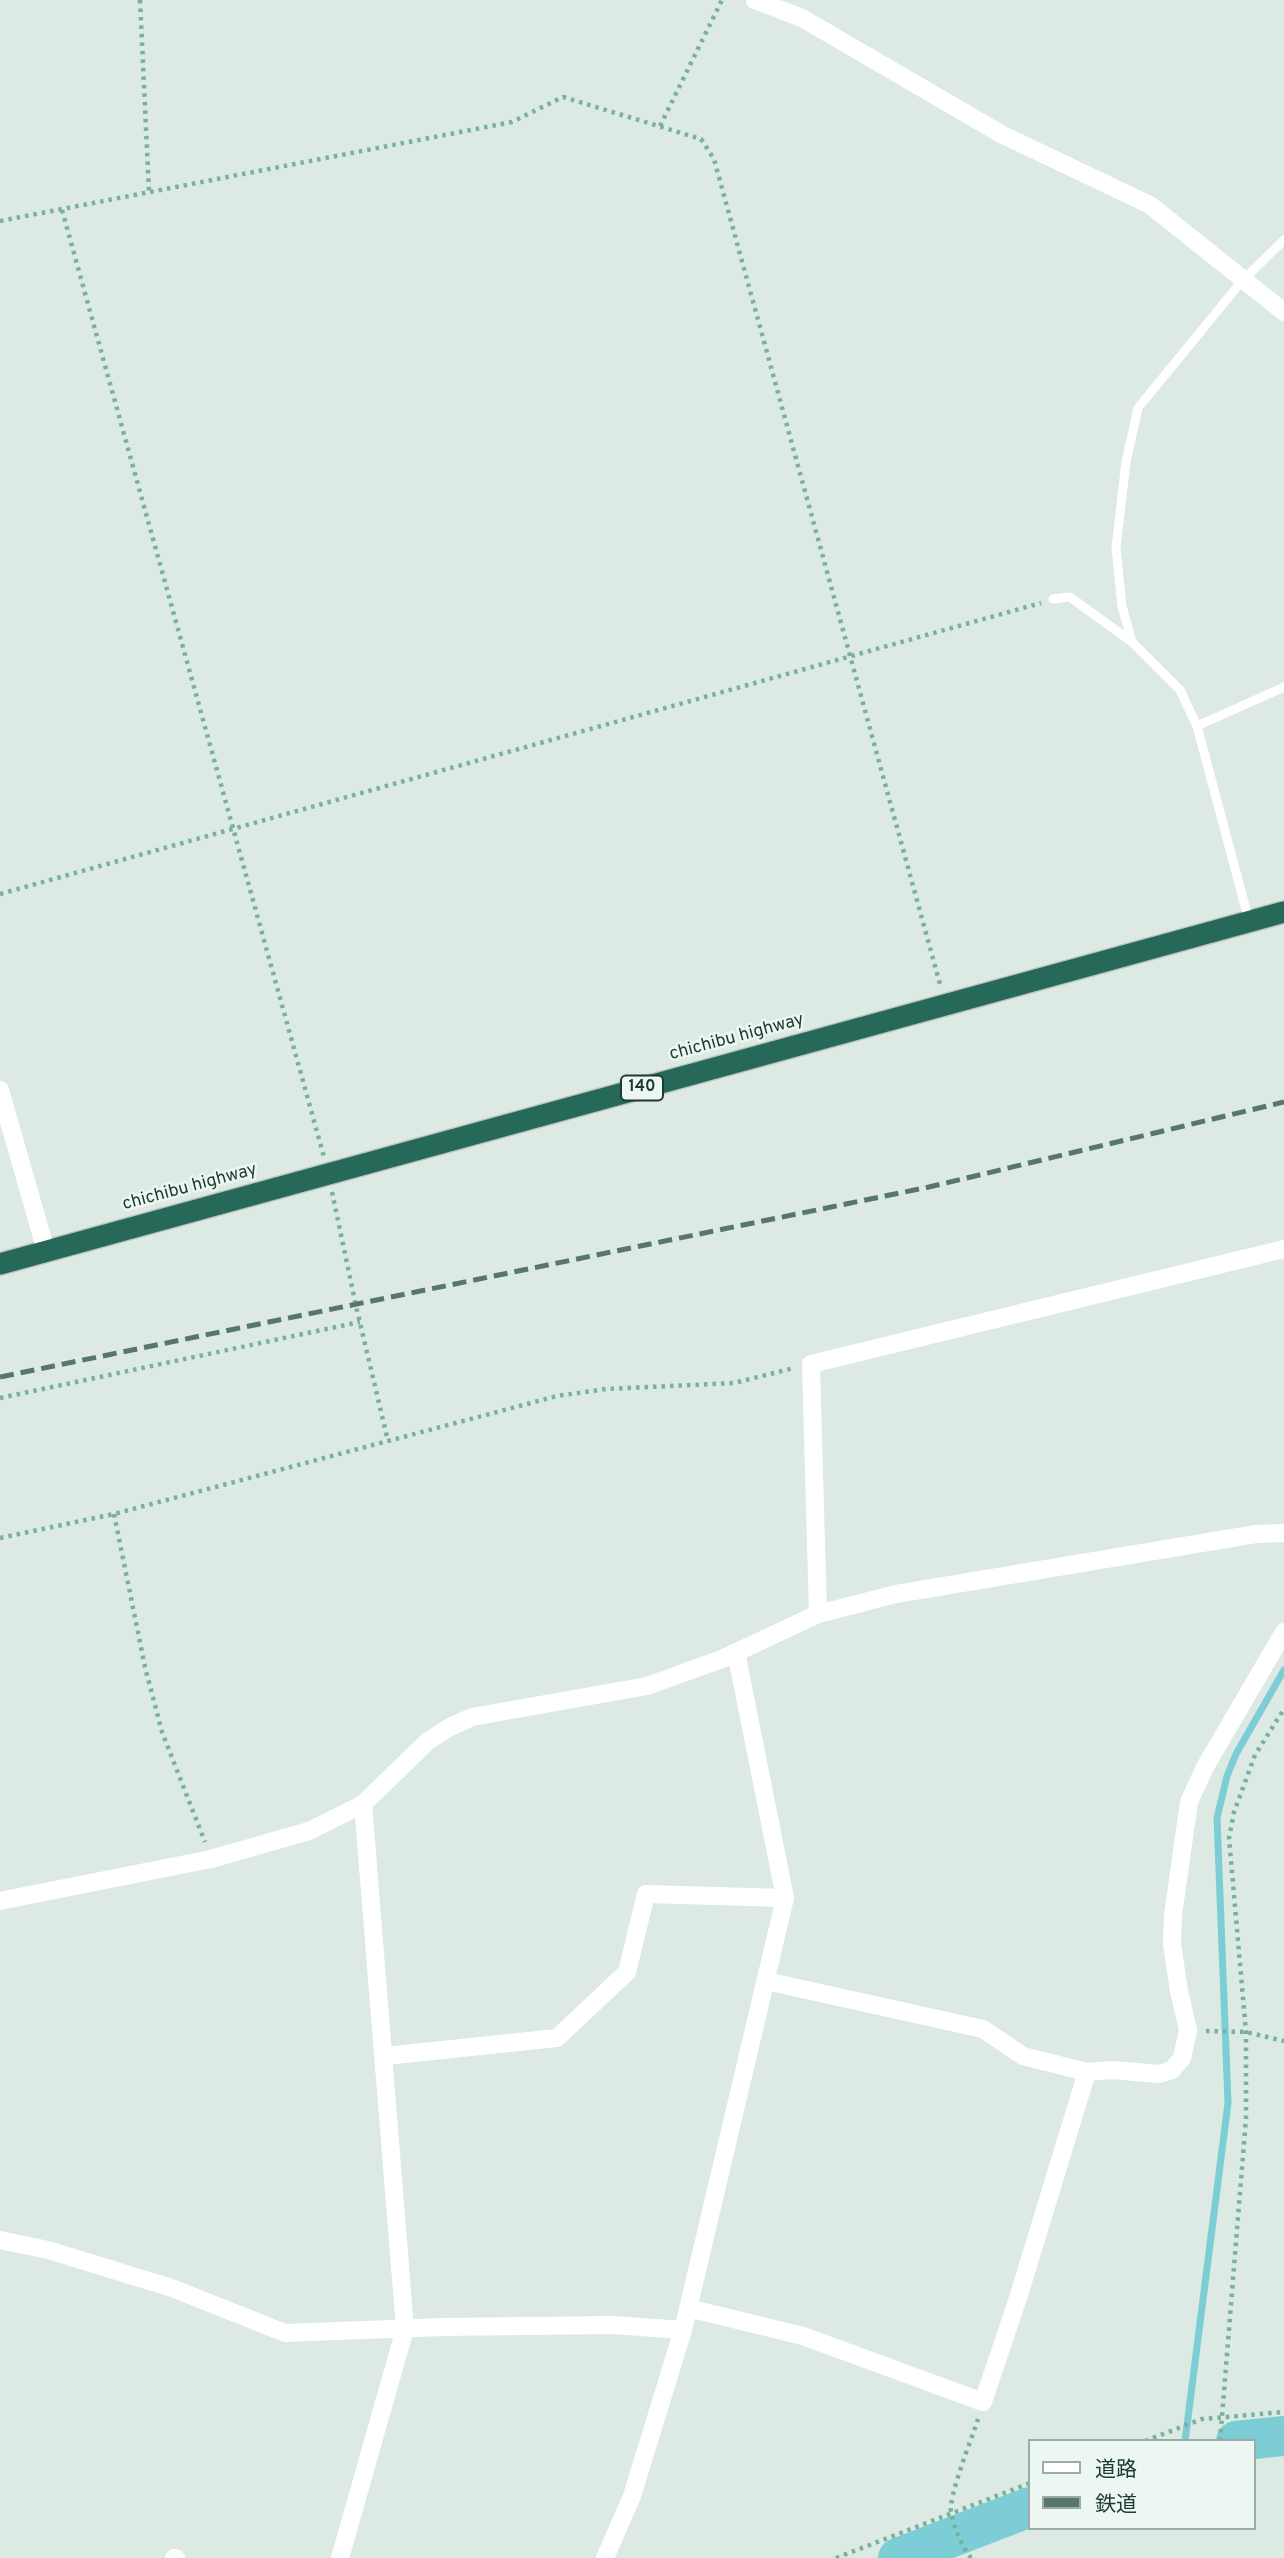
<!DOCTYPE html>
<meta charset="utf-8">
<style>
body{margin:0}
#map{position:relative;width:1284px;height:2558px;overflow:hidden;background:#dceae3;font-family:Overpass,"Noto Sans JP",sans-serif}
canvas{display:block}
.legend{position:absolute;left:1028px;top:2439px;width:228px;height:91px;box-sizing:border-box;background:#edf7f1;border:2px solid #9aaca4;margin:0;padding:9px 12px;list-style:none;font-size:21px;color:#1d3b31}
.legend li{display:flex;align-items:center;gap:14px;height:35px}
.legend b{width:35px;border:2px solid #9aaca4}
</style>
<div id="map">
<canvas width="1284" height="2558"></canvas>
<ul class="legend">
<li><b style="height:9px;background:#fff"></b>道路</li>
<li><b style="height:9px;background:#57776c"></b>鉄道</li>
</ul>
</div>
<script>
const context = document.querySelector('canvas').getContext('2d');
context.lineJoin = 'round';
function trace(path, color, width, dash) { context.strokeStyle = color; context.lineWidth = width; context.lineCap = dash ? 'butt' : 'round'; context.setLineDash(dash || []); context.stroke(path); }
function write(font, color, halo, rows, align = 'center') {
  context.font = font + ' Overpass,sans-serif'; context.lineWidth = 5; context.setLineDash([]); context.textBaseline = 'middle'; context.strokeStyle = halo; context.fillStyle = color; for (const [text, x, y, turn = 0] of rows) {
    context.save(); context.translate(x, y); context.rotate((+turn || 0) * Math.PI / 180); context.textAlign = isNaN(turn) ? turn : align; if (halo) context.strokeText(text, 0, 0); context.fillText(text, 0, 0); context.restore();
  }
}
trace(new Path2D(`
 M1185 2441 1228 2103 1217 1818 1227 1776 1236 1754 1284 1670`), '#7dcdd6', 7);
trace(new Path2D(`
 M1236 2441 1284 2436
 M898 2558 1030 2507`), '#7dcdd6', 40);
const highway = new Path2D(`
 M0 1264 1284 912`);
trace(highway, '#bbc4c1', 24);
trace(new Path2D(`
 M140 0 149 191
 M660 126 722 0
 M62 210 324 1157
 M0 221 512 122 563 97 701 139 714 159 941 988
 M0 894 1041 603
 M332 1192 356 1306 388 1441
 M0 1398 360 1322
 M114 1514 145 1667 162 1732 205 1842
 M0 1538 114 1514 557 1396 606 1389 734 1383 794 1368
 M1206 2031 1246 2032 1284 2041
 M1145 2441 1202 2419 1284 2412
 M1220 2441 1246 2118V2032L1229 1838 1234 1812 1255 1755 1284 1709
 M836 2558 1030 2483
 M971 2558C962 2547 954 2527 951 2513 948 2497 972 2438 978 2419`), '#79b19d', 4.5, [3.5, 5]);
trace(new Path2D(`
 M1053 599 1070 597 1132 642 1180 690 1197 726 1249 921
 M1132 642 1122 606 1116 548 1126 462 1138 408 1242 281 1284 240
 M1197 726 1284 687`), '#fff', 9);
trace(new Path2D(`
 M755 0 802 18 1001 134 1150 205 1284 312
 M0 1090 46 1251
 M818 1614 811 1364 1284 1249
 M0 1901 211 1859 309 1831 363 1804 428 1741 448 1728 472 1717 647 1686 722 1659 818 1614 896 1594 1256 1534 1284 1533
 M766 1981 983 2029 1023 2056 1087 2072
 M385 2056 557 2038 627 1972 646 1894 785 1898
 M0 2240 48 2250 172 2288 285 2333 443 2327 613 2325 683 2330
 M688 2308 803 2336 983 2402 1018 2298 1087 2072 1112 2070 1159 2074 1172 2070 1182 2058 1188 2030 1179 1991 1172 1944 1173 1915 1189 1802 1205 1767 1284 1632
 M174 2558H176
 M340 2558 405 2329 363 1804
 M605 2558 632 2496 683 2330 785 1898 736 1652`), '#fff', 18);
trace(highway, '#266958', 21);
trace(new Path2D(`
 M0 1377 929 1187 1284 1102`), '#57776c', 5, [14, 7]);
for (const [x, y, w] of [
 [642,1088,42]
]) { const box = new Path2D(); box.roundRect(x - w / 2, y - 12.5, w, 25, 5); context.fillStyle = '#edf7f1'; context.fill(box); trace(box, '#1d3b31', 2); }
write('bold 16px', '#1d3b31', null, [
 ["140",642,1088]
]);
write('18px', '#1d3b31', '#edf7f1', [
 ["chichibu highway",737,1038,-15],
 ["chichibu highway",190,1188,-15]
]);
</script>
